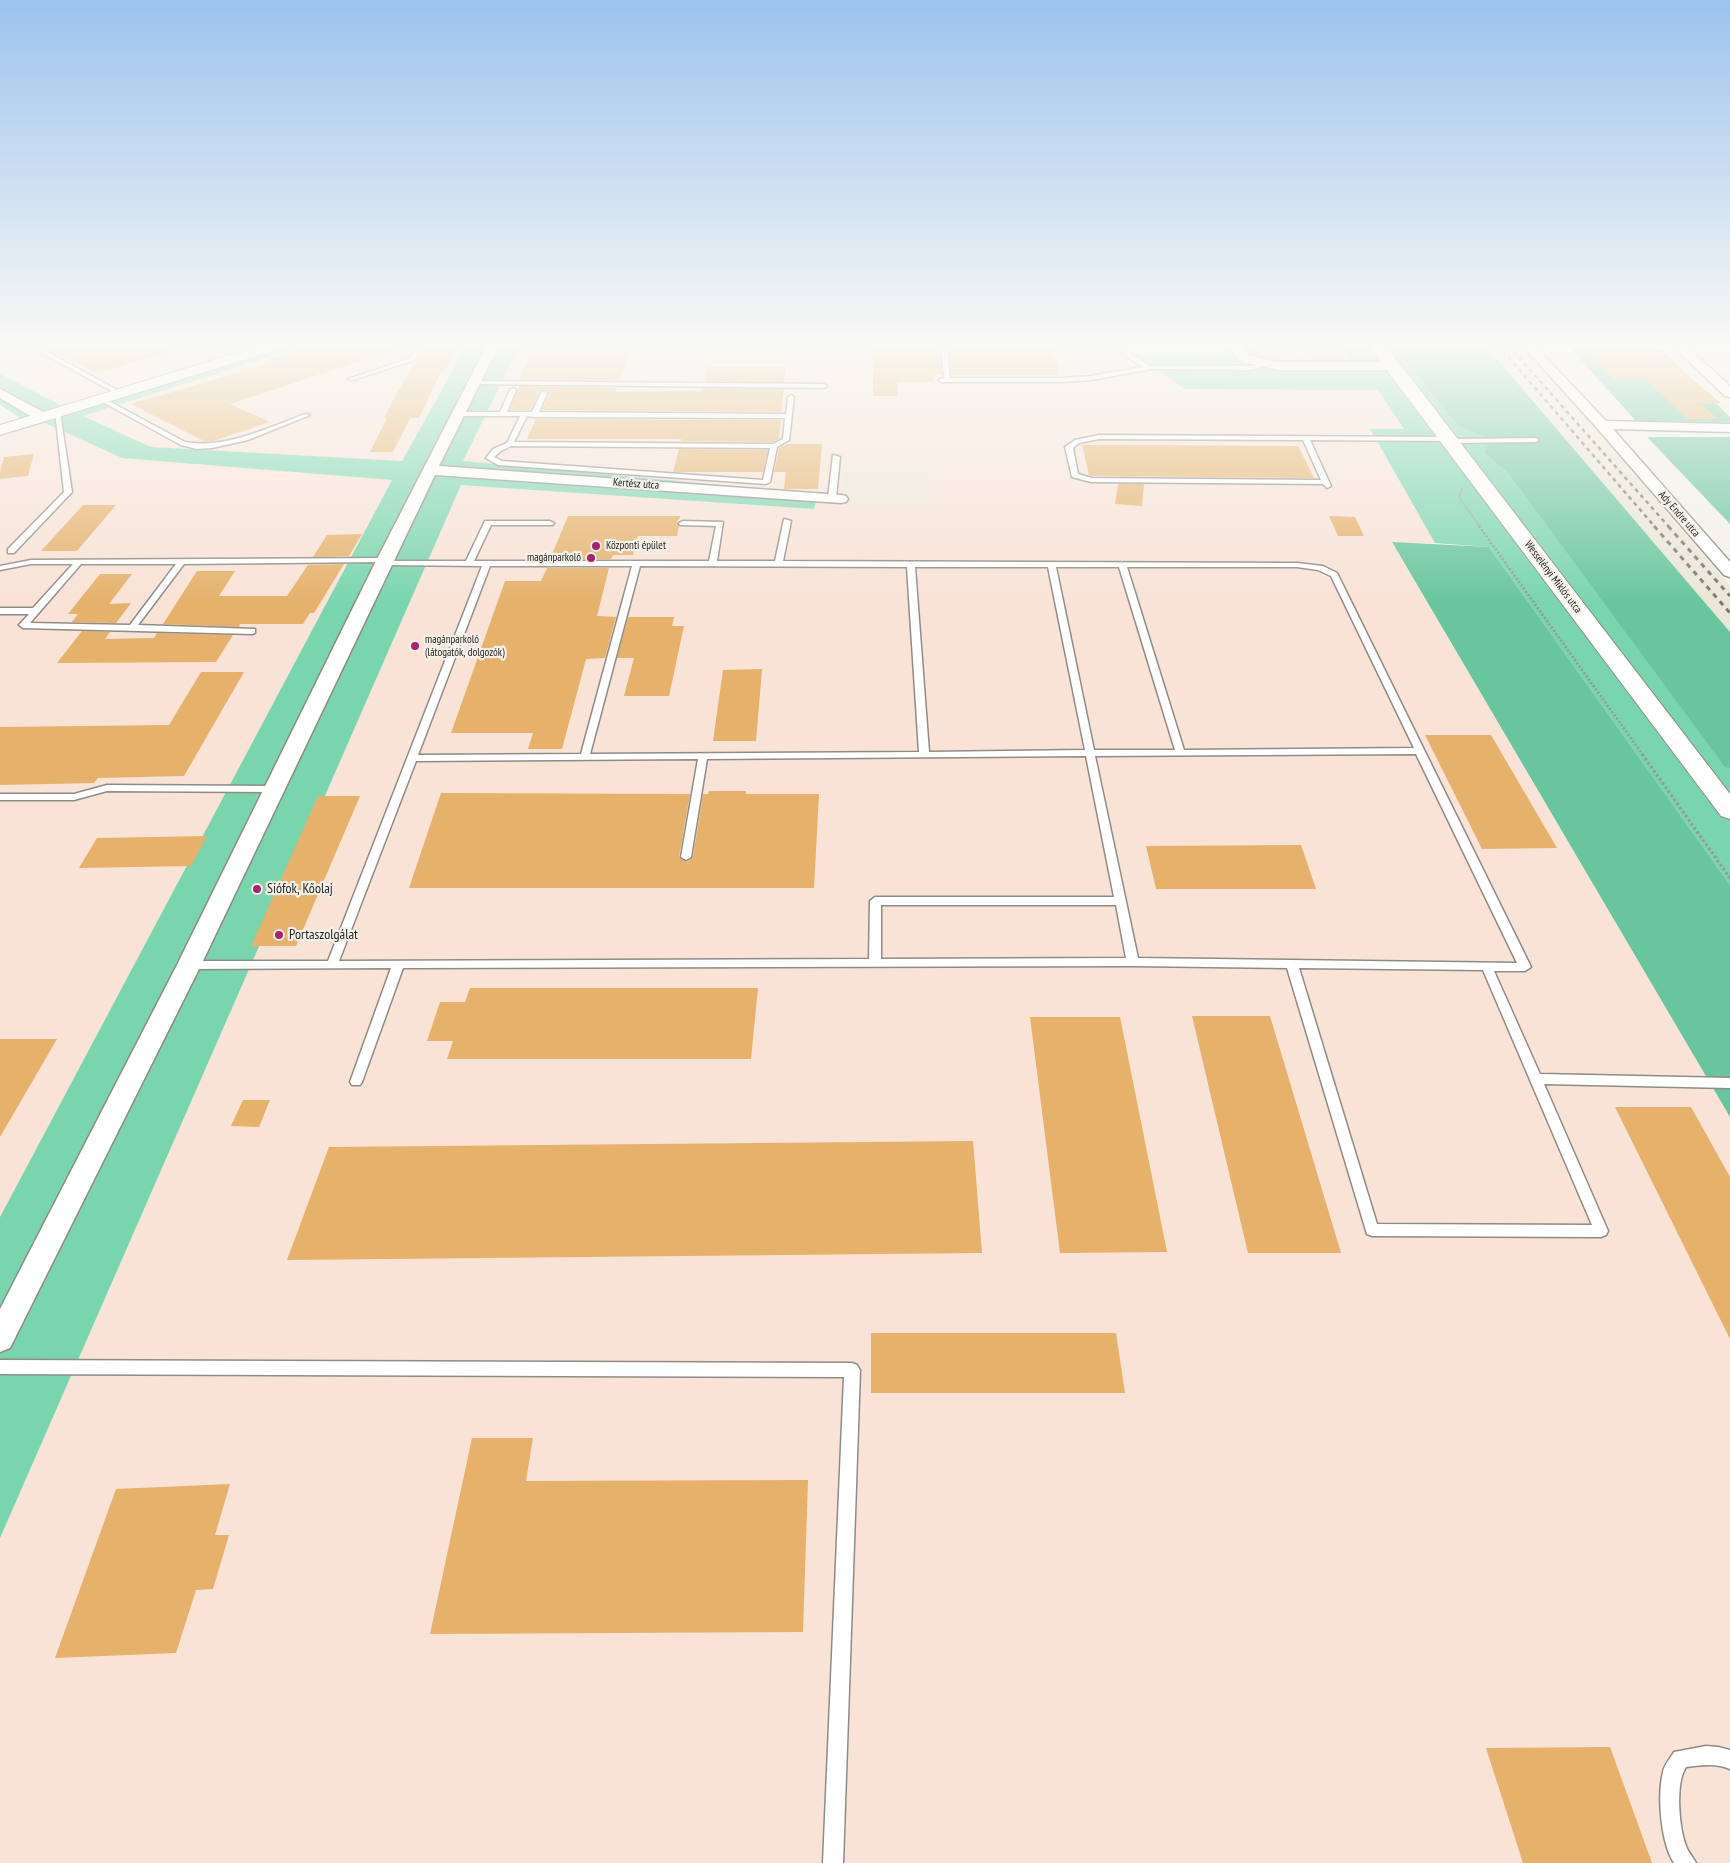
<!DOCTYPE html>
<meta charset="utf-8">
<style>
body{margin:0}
canvas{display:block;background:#f4f1e9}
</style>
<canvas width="1730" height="1863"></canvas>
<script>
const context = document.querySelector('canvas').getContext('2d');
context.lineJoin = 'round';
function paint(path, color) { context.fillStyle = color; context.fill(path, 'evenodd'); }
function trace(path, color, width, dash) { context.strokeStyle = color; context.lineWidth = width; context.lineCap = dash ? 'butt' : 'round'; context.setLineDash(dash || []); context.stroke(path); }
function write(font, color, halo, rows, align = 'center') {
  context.font = font + ' "PT Sans Narrow",sans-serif'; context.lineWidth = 4.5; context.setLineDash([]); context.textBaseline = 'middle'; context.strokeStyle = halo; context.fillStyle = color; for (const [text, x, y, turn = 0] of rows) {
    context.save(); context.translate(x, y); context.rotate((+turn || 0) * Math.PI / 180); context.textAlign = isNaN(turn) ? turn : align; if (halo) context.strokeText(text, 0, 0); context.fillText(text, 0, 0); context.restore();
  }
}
paint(new Path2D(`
 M1485 345H1523L1730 586V632Z
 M844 462 928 463 929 503 841 502Z`), '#ebe6d7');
paint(new Path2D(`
 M0 345H261L62 406 0 374Z
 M307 345H467L402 461 151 447 82 416Z
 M520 345H1121L1185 389 1378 390 1405 430H1370L1435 543H1392L1730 1117V1863H0V1538L461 484 814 509 818 494 463 461ZM844 462 928 463 929 503 841 502Z
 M1251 345H1339L1352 359 1261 360Z
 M45 423 122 458 392 480 0 1217V436Z`), '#f9e2d6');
paint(new Path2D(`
 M261 345H307L83 416 151 447 402 461 467 345H520L463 461 818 494 814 509 461 485 0 1538V1217L392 480 122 458 45 423 0 436V424L21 418 0 405V374L62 406Z
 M1222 345H1251L1261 360 1351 359 1339 345H1393L1456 424C1467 433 1482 434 1492 444L1485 454 1507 472 1725 766 1730 768V885L1489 547 1435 543 1370 429H1404L1378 390 1185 389 1134 354 1226 355Z`), '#79d5ae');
paint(new Path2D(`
 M1393 345H1485L1730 632V768L1725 767 1507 472 1485 454 1486 447 1492 443C1482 434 1467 433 1456 424Z
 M1571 349 1662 350 1730 417V422L1636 421Z
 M1647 437H1730V524Z
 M1392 542 1489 547 1730 885V1117Z`), '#68c59e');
paint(new Path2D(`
 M40 345H176V350L97 373Z
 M317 345H396L397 349 230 404 270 422 213 441H204L131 404 275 362 269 359Z
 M430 345H459L444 372H441L419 418H410L393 452H370L387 418H384L398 391 421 353 423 351 426 352Z
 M952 345H1052L1060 375H952L949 348H952Z
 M1614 345H1651L1721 403 1701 404 1718 419H1688L1645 379H1614L1581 347H1615Z
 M939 348 942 375H933L934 382H897L898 396H873V349Z
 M531 353H629L619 380H519Z
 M708 367H786L784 382 704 381Z
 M519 386 617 388 615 392 702 391 703 388 784 389 781 412 542 410 549 394 545 389 539 392 531 410H510Z
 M536 419 781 420 779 439 773 442 681 441V439H527Z
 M787 444H822L818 489H784L786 472H774L779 448Z
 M1082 445 1298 446 1314 478 1092 476 1089 475Z
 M679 449 768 450 763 472H673Z
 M34 454 28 476 0 479V472L4 457Z
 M1118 484H1144L1142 506 1115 504Z
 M83 505H116L77 551H41Z
 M568 516H681L677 522 679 526 677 536H638L633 555H613L611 559H550Z
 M1329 516 1355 517 1364 536H1338Z
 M362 534 349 556 313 557 327 535Z
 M344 564 314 613H310L303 624H240L239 627 163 624 197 571H235L219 596H287L308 565Z
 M547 568H609L597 616 616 617 605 658 586 659 562 749H528L533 733H451L505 581H541Z
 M100 574H132L109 604 131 603 116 623 72 622 78 614H68Z
 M628 617H674L672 626H684L669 696H624L634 658H617Z
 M82 631 110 632 105 639 154 638 157 633 233 635 216 662 57 663Z
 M762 669 756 741H713L723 670Z
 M201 672H244L184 776 98 778 94 783 0 785V727L169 725Z
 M1425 735H1491L1557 848 1482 849Z
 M709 791H746V794H819L814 888H409L441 793 690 794 679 857 687 862 693 857 703 794H708Z
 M318 796H360L296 946H251Z
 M207 836 191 866 79 868 97 838Z
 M1301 845 1316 889H1156L1146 846Z
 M470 988H758L751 1059H447L453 1041H427L440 1002H465Z
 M1192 1016H1270L1341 1253H1248Z
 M1030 1017H1120L1167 1252 1060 1253Z
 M0 1039H57L0 1137Z
 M243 1100H270L259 1127 231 1126Z
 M1615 1107H1691L1730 1177V1339Z
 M973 1141 982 1253 287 1260 329 1147Z
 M871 1333H1116L1125 1393H871Z
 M472 1438H533L526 1481 808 1480 803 1632 430 1634Z
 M230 1484 215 1535H229L213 1589 196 1590 176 1653 55 1658 116 1489Z
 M1610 1747 1652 1863H1523L1486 1748Z`), '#e5b16b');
const service = new Path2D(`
 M419 345H425L414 360 353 380 348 379 410 358Z
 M489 345H907L904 347H492Z
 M941 345H947L950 378H1062L1091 376 1142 367 1111 345H1118L1149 366H1251L1267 363 1270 365 1251 370 1152 369 1091 380 1062 382H941L938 380 944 378Z
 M40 348 121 392 122 393 117 394 38 351 37 350Z
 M474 381 824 384 827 386 824 388 472 384 471 383Z
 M513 388 516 390 507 412H532L541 393 544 391 547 393 539 412 786 414 788 397 791 395 794 397 789 440 777 447 770 482 766 484 498 465 486 458 493 449 507 443 520 416H459L456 414 459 412H500L510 390ZM527 416 534 417 785 418 783 439 773 444 514 442ZM511 446 770 448 763 480 502 461 494 457 501 451Z
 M99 398H103L185 442C226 449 267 428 305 414L310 415 248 440 212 448 197 449 181 445 99 400Z
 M55 411 60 412 72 492 14 553H8V549L64 492Z
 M1099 435 1449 437 1452 439 1536 438 1539 440 1536 442 1450 443 1447 441 1310 440 1331 486 1327 488 1323 484 1091 482 1072 477 1065 447 1075 440ZM1099 439 1303 440 1321 480 1092 478 1078 474 1073 448 1079 443Z
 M833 455 840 457 836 498 832 500 828 498Z
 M784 519 791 521 783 561 1297 563 1323 566 1337 573 1531 967 1525 971H1494L1540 1074 1730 1078V1088L1544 1084 1608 1231 1606 1235 1601 1237 1372 1236 1367 1234 1287 968 1133 966 403 968 362 1082 360 1085H352L350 1082 391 968 189 969 183 965 189 961H328L482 566 383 565 379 562 184 564 138 625 255 629V633L252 634 23 628 19 625 29 614H0V608H33L73 564H31L0 570V566L31 560 385 558 389 561H466L485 521H550L554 523 553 525H491L474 561H709L716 526 680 525 679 523 683 521 723 522 717 561H775ZM81 564H176L130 625 30 623ZM490 566H632L581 754 418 755ZM640 566 907 567 919 752 590 754ZM915 567H1048L1085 750 929 752ZM1056 567H1119L1175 750H1094ZM1127 567H1297L1318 570 1331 576 1414 748 1184 750ZM1416 754 1517 963 1138 958 1095 756ZM1086 756 1114 897H875L870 901 869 959 339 961 416 761 698 759 681 857 686 860 691 857 707 759ZM881 905H1116L1126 958 881 959ZM1299 968 1483 970 1592 1225 1377 1224Z
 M107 785 274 786 279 789 274 792 107 791 74 800H0V794H74Z
 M0 1360 852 1363 857 1365 860 1370 843 1863H823L844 1377 0 1374Z
 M1706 1746 1718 1747 1730 1750V1769C1715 1763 1702 1765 1686 1767 1675 1784 1679 1827 1686 1846 1688 1852 1693 1857 1696 1863H1674C1661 1843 1657 1796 1663 1772 1664 1765 1670 1759 1674 1752Z`);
const minor = new Path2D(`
 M487 345H499L439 466 841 495 846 496 848 499 846 502 841 503 435 475 201 965 10 1348 0 1352V1309L177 965 375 563Z
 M1229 345H1241L1248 355 1278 362H1394L1400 366 1394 370H1278L1239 361Z
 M1522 345H1534L1606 421 1730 424V432L1613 429 1730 562V577L1724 575 1597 428Z
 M1672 345H1685L1730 386V397L1725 396Z
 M0 389 47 414 49 417 47 420H37L0 398Z`);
const tertiary = new Path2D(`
 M263 345H285L283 348 0 435V425Z`);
const primary = new Path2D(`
 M1368 345H1383L1407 373 1730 794V819L1721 816Z`);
trace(service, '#8f8c85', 3);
trace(minor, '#8f8c85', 3);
trace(tertiary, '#8f8c85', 2);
trace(primary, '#8f8c85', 2);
trace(new Path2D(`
 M1462 488 1459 497 1480 527`), '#9a9892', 2, [1, 1]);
trace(new Path2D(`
 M1479 526 1643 755`), '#9a9892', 2.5, [2, 2]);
trace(new Path2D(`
 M1642 754 1730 878`), '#9a9892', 3, [2.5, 2.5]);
paint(service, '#fff');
paint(minor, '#fff');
paint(tertiary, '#fff');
paint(primary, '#fff');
trace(new Path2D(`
 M1498 345 1655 527
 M1508 345 1669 527`), '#797772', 2.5, [4, 4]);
trace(new Path2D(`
 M1654 526 1730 613
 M1668 526 1730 596`), '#797772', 3, [5, 5]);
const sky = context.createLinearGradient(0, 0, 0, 605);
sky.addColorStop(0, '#9cc3ee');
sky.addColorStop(0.57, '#faf9f5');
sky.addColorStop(1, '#faf9f500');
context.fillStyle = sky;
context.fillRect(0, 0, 1730, 605);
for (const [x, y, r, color] of [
 [596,546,5,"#a9246f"],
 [591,558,5,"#a9246f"],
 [415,646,5,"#a9246f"],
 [257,889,5,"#a9246f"],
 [279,935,5,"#a9246f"]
]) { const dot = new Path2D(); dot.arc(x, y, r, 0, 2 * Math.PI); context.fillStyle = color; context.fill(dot); trace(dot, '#f4f1e9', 2); }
write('11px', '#272623', '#f4f1e9', [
 ["Kertész utca",636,484,4],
 ["Ady Endre utca",1679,514,49],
 ["Wesselényi Miklós utca",1553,577,53]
]);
write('11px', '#272623', '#f4f1e9', [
 ["Központi épület",606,546],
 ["magánparkoló",581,558,"right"],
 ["magánparkoló",425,640],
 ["(látogatók, dolgozók)",425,653]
], 'left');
write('14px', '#272623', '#f4f1e9', [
 ["Siófok, Kőolaj",267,889],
 ["Portaszolgálat",289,935]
], 'left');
</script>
